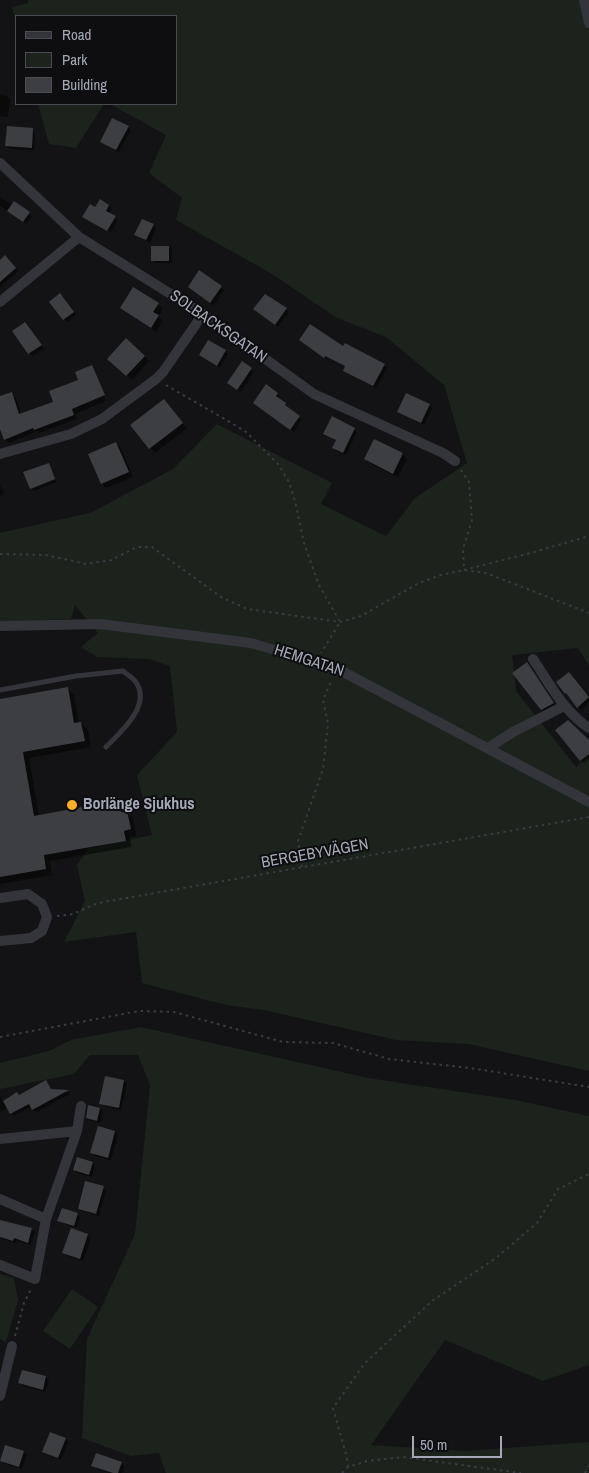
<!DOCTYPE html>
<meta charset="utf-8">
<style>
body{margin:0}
#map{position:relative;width:589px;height:1473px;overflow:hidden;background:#131315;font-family:"Archivo Narrow",sans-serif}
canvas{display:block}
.legend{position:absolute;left:15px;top:15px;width:162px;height:90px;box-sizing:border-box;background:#0e0e10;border:1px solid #4a4c52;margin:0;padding:6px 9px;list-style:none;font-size:15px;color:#a3a9b6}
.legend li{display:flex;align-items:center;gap:10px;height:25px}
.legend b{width:25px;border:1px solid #4a4c52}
.scale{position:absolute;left:412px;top:1436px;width:90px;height:22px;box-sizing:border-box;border:2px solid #a3a9b6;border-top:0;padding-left:6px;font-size:15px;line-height:18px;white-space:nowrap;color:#a3a9b6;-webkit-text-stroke:4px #0e0e10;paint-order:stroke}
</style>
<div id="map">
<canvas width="589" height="1473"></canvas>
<ul class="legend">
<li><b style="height:6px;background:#34353a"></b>Road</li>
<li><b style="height:14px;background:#1b231c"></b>Park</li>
<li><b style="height:14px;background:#3c3e42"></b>Building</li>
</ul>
<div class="scale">50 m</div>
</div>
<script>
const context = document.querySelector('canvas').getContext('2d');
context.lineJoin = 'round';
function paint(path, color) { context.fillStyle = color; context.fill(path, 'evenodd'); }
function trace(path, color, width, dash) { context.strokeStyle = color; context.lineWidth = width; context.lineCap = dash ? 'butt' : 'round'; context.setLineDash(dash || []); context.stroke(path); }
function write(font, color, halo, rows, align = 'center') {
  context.font = font + ' "Archivo Narrow",sans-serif'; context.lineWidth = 4; context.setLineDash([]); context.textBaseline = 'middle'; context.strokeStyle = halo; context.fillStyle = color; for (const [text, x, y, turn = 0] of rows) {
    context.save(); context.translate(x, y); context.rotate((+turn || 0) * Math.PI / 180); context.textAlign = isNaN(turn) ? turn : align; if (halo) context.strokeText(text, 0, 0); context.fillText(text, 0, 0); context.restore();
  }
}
paint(new Path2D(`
 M28 0H589V666L578 648 512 655 516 691 576 767 589 755V1071L469 1044 396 1040 264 1010 226 1005 142 983 136 932 64 942 85 901 77 865 89 848 152 835 137 775 177 732 170 666 149 659 97 657 81 647 98 633 75 605 71 619 0 622V533L90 513 173 469 217 424 332 483 321 504 386 536 415 498 467 463 444 385 386 337 337 318 272 274 176 220 182 198 149 173 166 135 110 104H176V16H16V23L12 7 28 3Z
 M38 104H104L76 148 49 144Z
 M141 1027 368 1078 515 1100 589 1116V1365L543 1381 445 1340 371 1445 465 1451 589 1442V1473H166L159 1453 131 1456 82 1438 87 1339 135 1234 150 1085 138 1055H90L74 1074 0 1089V1063L49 1051 71 1040Z
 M0 1274 14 1278 18 1300 6 1342 0 1339Z
 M72 1289 98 1307 70 1349 43 1331Z`), '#1b231c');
paint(new Path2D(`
 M0 95 7 96 10 99 8 117 0 116Z
 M128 127 131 130 119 152 101 141Z
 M32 129 35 132 34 150 10 149 7 146Z
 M0 197 32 216 26 224 0 206Z
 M100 201 112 209 109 214 118 220 111 232 86 217 96 208Z
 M153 225 156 228 150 243 136 235Z
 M169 247 172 250V263H156L153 260Z
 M5 257 18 271 0 287V262Z
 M200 272 224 290 214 305 192 290Z
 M265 295 289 312 278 327 258 312Z
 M63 298 76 315 67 322 51 302Z
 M158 304 163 309 158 316 163 321 156 332 121 308Z
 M28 327 44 349 32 356 14 332Z
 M304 343 344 348 384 365 387 368 376 388 347 373 344 370 346 367 329 358 328 360Z
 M225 351 228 354 220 368 200 355Z
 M144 356 149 361 132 380 109 359Z
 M242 363 254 372 241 392 232 385Z
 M91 366 95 370H92L106 401 75 414 77 419 39 433 38 431 9 443 5 439 0 425V397L12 394 16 398 21 415 55 402 80 381Z
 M277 394 280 397 278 399 302 420 294 432 258 406Z
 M164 400 187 428 155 453 132 425Z
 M429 405 432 408 424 425 399 411Z
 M354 429 357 432 346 455 336 451 333 448 336 441 325 434Z
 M375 441 403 454 407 459 398 477 371 464 366 459Z
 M116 443 121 448 133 477 106 488 102 483Z
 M56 480 57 482 34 491 32 489Z
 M0 485 4 494 0 496Z
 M530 666 556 707 545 712 542 709Z
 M572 677 589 698V703L581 710 570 696H568L566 694 558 682Z
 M67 688 74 695 79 724 81 723 88 730 91 747 29 758 39 816 118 802 125 808 126 812 133 818 136 836 130 837 131 847 50 861 52 875 0 884V700Z
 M568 721 589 741V759L584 763 581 760Z
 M124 1081 127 1084 121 1110 104 1106 100 1103Z
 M46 1082 52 1090 68 1092 70 1094 36 1112 32 1106 14 1116 8 1108 0 1112V1096L3 1102 19 1096Z
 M100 1109 103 1112 100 1123 90 1120 87 1117Z
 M99 1127 115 1132 118 1135 111 1160 95 1156 92 1153Z
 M92 1163 95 1166 92 1177 77 1173 74 1170Z
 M103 1187 106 1191 99 1216 82 1211 79 1208Z
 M77 1214 80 1217 77 1228 62 1223 59 1220Z
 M0 1221 32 1230 35 1232 30 1245 16 1240V1243L0 1238Z
 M88 1235 91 1238 83 1261 67 1256 64 1253Z
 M46 1377 49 1380 45 1392 23 1386 20 1383Z
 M65 1439 68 1442 61 1460 47 1454 44 1451Z
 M24 1452 27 1455 22 1469 5 1464 2 1461Z
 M121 1463 124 1466 122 1473H109L96 1468 93 1465Z`), '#0007');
paint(new Path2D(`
 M112 118 129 126 116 150 100 142Z
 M7 126 33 128 32 148 5 146Z
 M100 199 109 205 106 211 116 216 107 231 82 217 90 204 95 207Z
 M14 201 30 212 23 222 7 211Z
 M142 219 154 224 146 240 134 235Z
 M151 246H169V261H151Z
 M5 255 16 268 0 282V260Z
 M199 270 222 286 210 303 188 287Z
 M133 287 159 303 153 312 159 315 151 328 120 308Z
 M60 293 74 312 63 320 49 302Z
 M265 294 287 308 275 325 253 309Z
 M25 322 42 345 28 354 12 331Z
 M310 324 343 346 345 343 385 364 373 386 343 371 345 366 325 356 324 358 299 340Z
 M126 338 145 356 126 376 107 359Z
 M208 340 226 350 217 366 199 355Z
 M242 361 252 368 237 390 227 383Z
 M92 365 105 395 72 409 74 415 34 430 33 428 4 440 0 429V396L12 392 19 414 53 402 49 391 78 380 75 372Z
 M266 384 278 393 276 396 286 403 285 405 300 416 290 430 253 403Z
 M406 393 430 404 421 423 397 412Z
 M164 399 183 423 149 449 130 425Z
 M332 416 355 428 343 453 332 448 336 440 323 434Z
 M374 439 403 453 393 474 364 459Z
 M116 442 129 472 101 484 88 454Z
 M49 463 55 479 30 489 23 472Z
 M527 662 554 703 541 710 512 673Z
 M569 672 589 697 577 708 566 693 565 694 556 682Z
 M68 687 74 723 81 722 85 741 23 752 34 816 119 800 121 812 127 811 131 829 124 831 126 841 44 855 46 869 0 877V699Z
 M568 720 589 740V754L580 761 555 730Z
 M105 1076 124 1080 119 1108 99 1104Z
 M46 1080 51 1089 69 1090 32 1110 29 1104 10 1114 3 1101 17 1092 19 1095Z
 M88 1105 100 1108 97 1121 86 1118Z
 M98 1126 115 1131 108 1158 90 1153Z
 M77 1157 93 1162 89 1175 73 1170Z
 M85 1181 104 1186 96 1214 78 1209Z
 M62 1208 78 1213 74 1226 57 1221Z
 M0 1220 32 1228 28 1243 14 1238 13 1241 0 1237Z
 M71 1228 88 1234 80 1259 62 1253Z
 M22 1370 46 1376 43 1390 18 1383Z
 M50 1432 66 1438 58 1458 42 1452Z
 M5 1445 24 1451 19 1467 0 1461Z
 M96 1453 122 1462 118 1473H113L91 1466Z`), '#3c3e42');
trace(new Path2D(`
 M166 385 245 431 278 464 289 482 295 501 304 543 319 585 340 622 321 653
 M461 470 469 482 472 520 463 549 464 570 534 552 589 536
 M0 554 46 555 86 564 111 560 137 547H152L221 597 247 609 340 622 361 616 419 583 441 575 464 570 486 573 589 613
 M302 867 298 841 323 769 328 723 323 700 332 679
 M57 916 73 914 98 903 589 817
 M0 1037 139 1011 174 1012 283 1042 333 1043 389 1059 470 1068 589 1087
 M15 1336 24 1303 31 1289
 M348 1467 346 1454 333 1408 364 1364 432 1301 496 1258 537 1223 558 1189 589 1174
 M342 1473 348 1467 367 1461 403 1457 521 1473
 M585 1473 589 1466`), '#393c41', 2, [2.5, 4]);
trace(new Path2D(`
 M0 690 76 676 123 671C126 674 132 677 135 681 153 704 121 732 106 747`), '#34353a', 5);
trace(new Path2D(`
 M584 0 589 23
 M0 163 79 237 203 314 314 394 443 453 455 461
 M0 302 79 237
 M0 454 71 434 102 419 156 379 163 372 203 314
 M0 626 100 624 251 643 336 668 589 802
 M533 659C549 683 564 712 589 728
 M488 748 513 732 564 706
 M0 898 28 894 42 904 47 917 42 931 31 938 0 941
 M0 1139 77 1131
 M0 1199 46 1219
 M0 1265 35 1279 46 1219 77 1131 81 1106
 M0 1396 12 1346`), '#34353a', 10);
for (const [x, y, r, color] of [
 [72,805,6,"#ffb020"]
]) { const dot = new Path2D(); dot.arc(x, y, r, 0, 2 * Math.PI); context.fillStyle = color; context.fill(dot); trace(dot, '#0e0e10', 2); }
write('16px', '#a3a9b6', '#0e0e10', [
 ["SOLBACKSGATAN",218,327,35],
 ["HEMGATAN",309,661,18],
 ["BERGEBYVÄGEN",315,854,-10]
]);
write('bold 16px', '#a3a9b6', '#0e0e10', [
 ["Borlänge Sjukhus",83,805]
], 'left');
</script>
